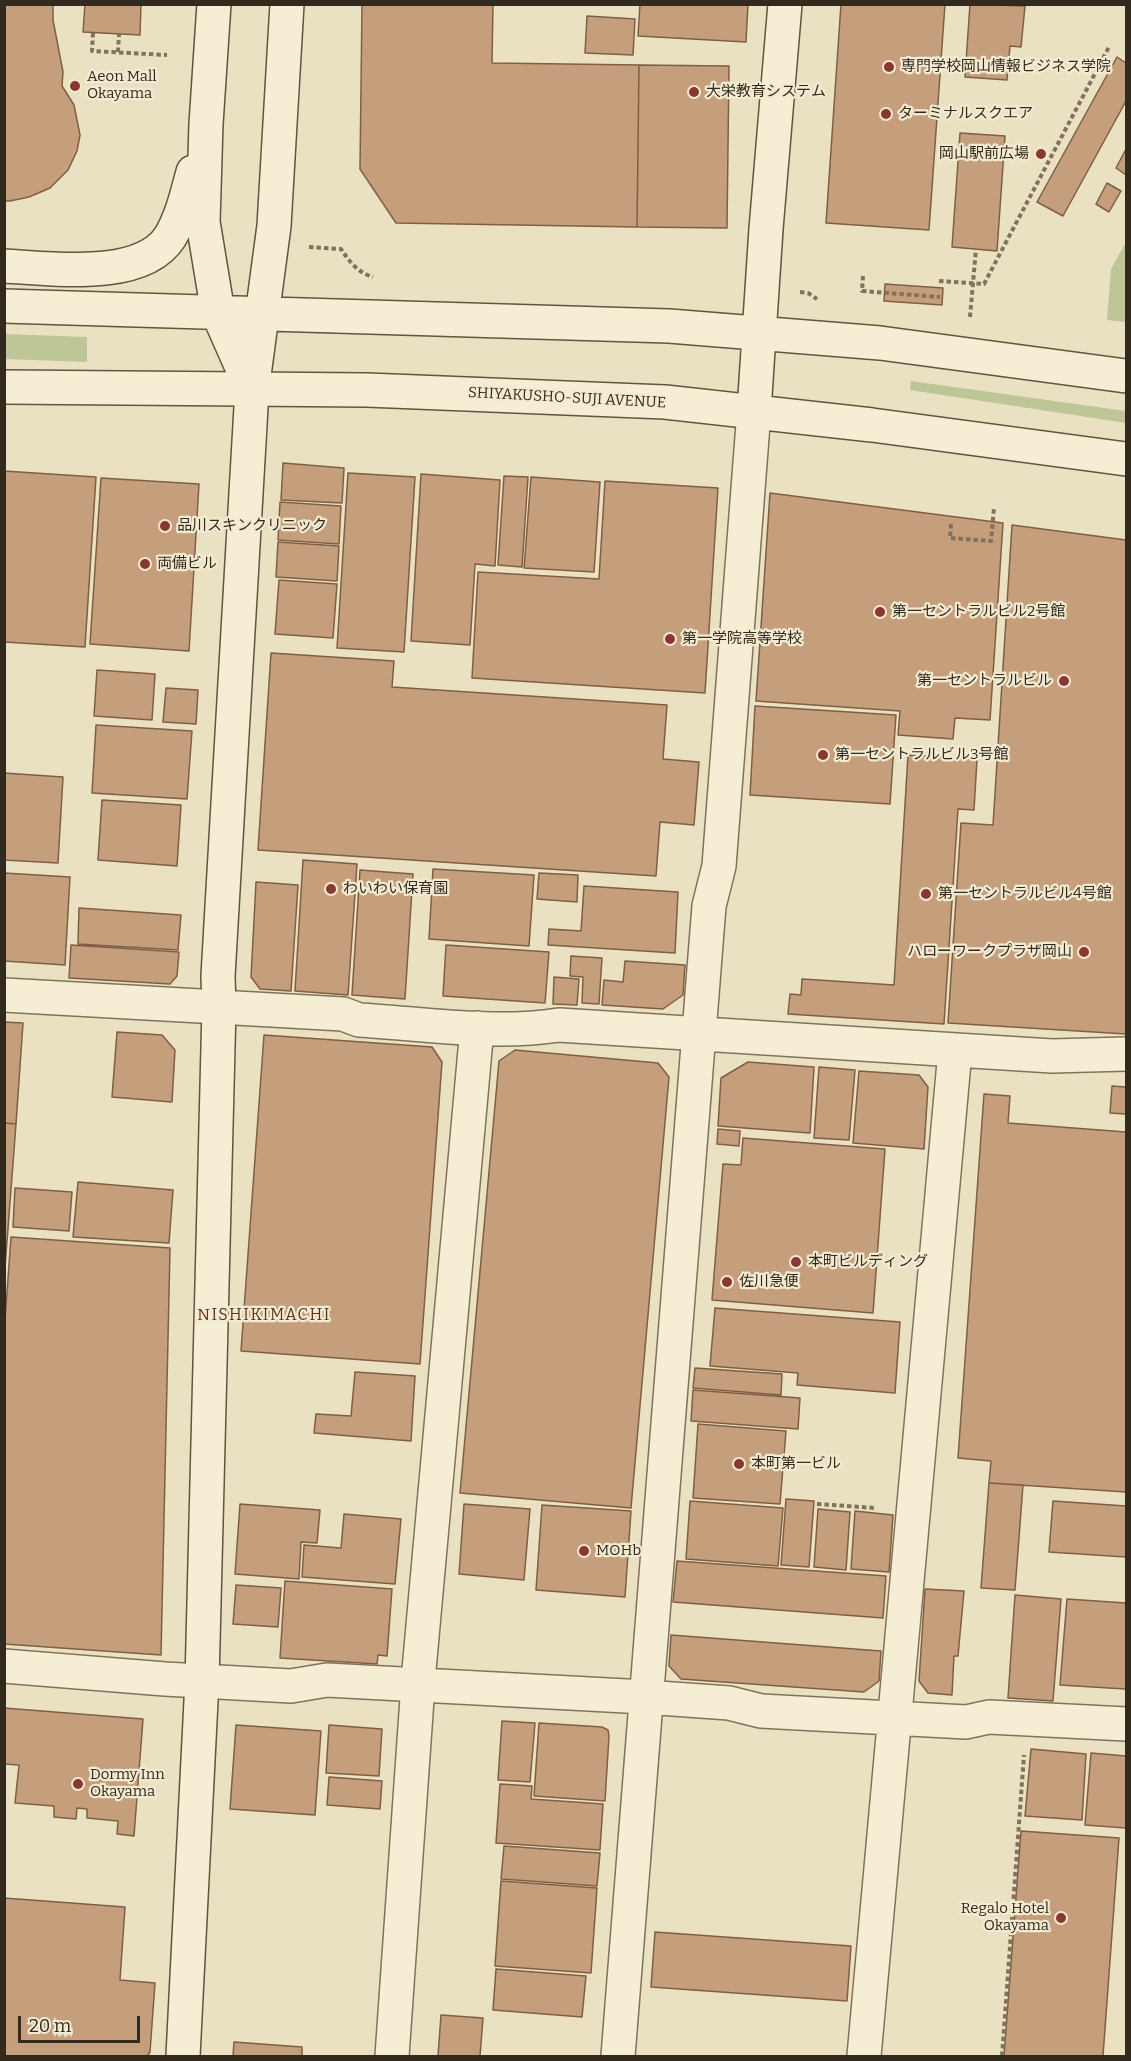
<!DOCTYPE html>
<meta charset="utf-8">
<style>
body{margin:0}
#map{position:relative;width:1131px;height:2061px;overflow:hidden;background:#eae1c2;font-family:Bitter,serif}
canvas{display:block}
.frame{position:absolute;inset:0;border:6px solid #332a1e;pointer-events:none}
.scale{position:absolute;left:18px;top:2016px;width:122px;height:27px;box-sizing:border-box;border:3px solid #332a1e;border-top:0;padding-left:8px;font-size:18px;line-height:21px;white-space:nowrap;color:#332a1e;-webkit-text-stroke:4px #f2ebd1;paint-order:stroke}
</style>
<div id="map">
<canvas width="1131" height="2061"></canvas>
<div class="frame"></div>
<div class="scale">20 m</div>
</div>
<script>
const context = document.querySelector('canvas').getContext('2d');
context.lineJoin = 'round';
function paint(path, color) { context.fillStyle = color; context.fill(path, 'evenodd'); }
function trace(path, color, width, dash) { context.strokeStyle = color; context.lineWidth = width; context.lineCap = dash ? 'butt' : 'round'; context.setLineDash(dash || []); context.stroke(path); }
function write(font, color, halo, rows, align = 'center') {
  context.font = font + ' Bitter,"Noto Sans JP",serif'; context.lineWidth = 4.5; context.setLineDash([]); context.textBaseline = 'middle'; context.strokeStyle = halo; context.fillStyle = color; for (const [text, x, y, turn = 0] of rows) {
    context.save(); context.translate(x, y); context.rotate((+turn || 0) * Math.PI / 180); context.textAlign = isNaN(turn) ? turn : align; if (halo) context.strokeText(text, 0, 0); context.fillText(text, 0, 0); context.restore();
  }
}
paint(new Path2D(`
 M1126 242V322L1107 320 1111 269Z
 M5 334 87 337V362L5 359Z
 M911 381 1126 411V423L910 390Z`), '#bdc697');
const building = new Path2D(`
 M4 4H53V20L63 72 62 86 74 105 80 135 77 151 68 170 50 188 29 197 10 201H4Z
 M85 4H141L140 35 83 32Z
 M362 4H493L492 63 639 65 637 227 396 223 360 169Z
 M640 4H748L746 42 638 36Z
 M841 4H945L929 230 826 223Z
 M970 4 1025 6 1021 47 1010 46 1007 80 965 77Z
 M587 16 635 19 633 55 585 53Z
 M1117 57 1126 63V101L1063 216 1037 202Z
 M639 65 729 66 727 228 637 227Z
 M960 133 1005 136 997 251 952 247Z
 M1126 149V175L1116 168Z
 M1107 183 1121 191 1109 212 1096 204Z
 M885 284 943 288 942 305 884 301Z
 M283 463 344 468 342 503 281 500Z
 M4 471 96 477 85 647 4 642Z
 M348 473 415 477 404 652 337 648Z
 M421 474 500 480 495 566 475 564 470 645 411 641Z
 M504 476 528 477 522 567 498 565Z
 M531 477 600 482 594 572 524 568Z
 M101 478 199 484 189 651 90 644Z
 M605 481 718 488 705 693 472 678 478 572 599 579Z
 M770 493 1003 523 990 720 955 718 953 739 898 735 900 711 756 701Z
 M280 502 341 506 339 544 278 540Z
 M1012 525 1126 540V1034L948 1023 961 823 993 825Z
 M278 542 339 546 337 581 276 577Z
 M279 580 337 584 333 638 275 634Z
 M271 653 394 661 392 687 667 705 663 759 699 762 694 825 660 822 656 876 258 850Z
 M97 670 155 674 152 720 94 716Z
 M166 688 198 690 196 724 163 722Z
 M755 706 896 715 890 804 750 795Z
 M96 725 192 731 187 799 92 793Z
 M908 755 977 759 974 810 958 809 944 1024 788 1014 790 994 801 995 802 979 894 985Z
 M4 773 63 777 58 863 4 860Z
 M102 800 181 805 177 866 98 860Z
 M303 860 357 864 348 995 295 991Z
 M433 869 534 875 529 946 429 939Z
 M360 870 413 874 405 999 352 995Z
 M4 873 70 877 65 965 4 961Z
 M539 873 578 875 577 902 537 899Z
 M256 882 298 885 291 991 260 989 251 977Z
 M584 886 678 892 675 953 548 945 549 929 581 931Z
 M79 908 181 915 178 950 78 944Z
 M71 945 179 952 177 976 170 984 69 978Z
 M446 945 549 952 545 1003 443 996Z
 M571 956 602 958 599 1004 582 1003 583 977 570 976Z
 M625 961 685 965 683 995 663 1009 602 1005 604 980 623 982Z
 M554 977 579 979 577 1005 553 1004Z
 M4 1022 23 1023 16 1124 4 1123Z
 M117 1032 162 1035 175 1050 172 1102 112 1097Z
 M264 1035 432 1047 442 1062 420 1364 241 1351Z
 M515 1050 658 1063 669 1077 631 1508 460 1493 499 1061Z
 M748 1062 814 1067 810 1133 718 1126 721 1078Z
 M819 1067 855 1070 849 1140 814 1138Z
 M859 1071 919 1075 928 1087 924 1149 853 1143Z
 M1112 1086 1126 1087V1114L1110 1113Z
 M984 1094 1010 1096 1008 1123 1126 1132V1492L989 1483 991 1461 958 1458Z
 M4 1123 16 1124 4 1281Z
 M718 1129 740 1131 739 1146 717 1144Z
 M743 1138 885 1149 873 1313 712 1300 723 1164 741 1165Z
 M78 1182 173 1190 169 1243 73 1237Z
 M15 1188 72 1192 69 1231 13 1227Z
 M11 1237 170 1248 161 1655 4 1644V1334Z
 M715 1308 900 1322 895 1393 797 1385 798 1373 710 1366Z
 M695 1368 782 1374 781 1395 693 1388Z
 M355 1372 415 1376 411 1441 314 1433 316 1414 351 1416Z
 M693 1390 800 1398 798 1429 691 1421Z
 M698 1424 786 1431 780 1504 693 1498Z
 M989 1483 1023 1485 1015 1590 981 1588Z
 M786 1499 814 1501 809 1567 781 1565Z
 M690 1501 783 1508 778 1566 686 1559Z
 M1053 1501 1126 1506V1557L1049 1552Z
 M240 1504 320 1510 317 1543 301 1542 299 1579 235 1574Z
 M464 1504 530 1509 524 1580 459 1574Z
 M542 1505 631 1511 625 1597 536 1590Z
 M818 1509 850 1512 846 1570 814 1567Z
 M855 1511 893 1515 889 1572 851 1569Z
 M344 1514 401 1519 395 1584 302 1577 304 1545 341 1548Z
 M677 1561 886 1576 883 1618 673 1602Z
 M285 1581 392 1589 387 1656 378 1655 377 1664 280 1658Z
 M236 1585 281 1588 278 1627 233 1624Z
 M925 1589 964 1591 958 1656H954L952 1695 928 1693 919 1681Z
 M1015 1595 1061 1599 1053 1701 1008 1698Z
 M1067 1599 1126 1603V1688L1125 1689 1060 1685Z
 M671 1635 881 1651 879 1681 864 1692 681 1679 669 1666Z
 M4 1708 143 1719 134 1836 117 1834 118 1821 87 1818V1809L77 1808 76 1819 54 1817V1806L15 1803 19 1765 4 1764Z
 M502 1721 535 1723 530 1782 498 1780Z
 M539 1723 602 1727 608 1730 609 1736 605 1801 534 1796Z
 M236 1725 321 1731 315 1815 230 1809Z
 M329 1725 382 1729 379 1776 326 1773Z
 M1031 1749 1086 1754 1082 1820 1025 1816Z
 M1091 1753 1126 1756V1828L1085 1825Z
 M329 1777 382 1781 380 1809 327 1805Z
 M500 1784 532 1786 531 1799 603 1804 600 1850 496 1843Z
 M1021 1831 1119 1838 1103 2056H1004Z
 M504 1846 600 1853 597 1886 501 1879Z
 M501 1881 597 1888 591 1973 495 1966Z
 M4 1898 125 1907 120 1980 155 1983 150 2052 147 2056H4Z
 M655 1932 851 1946 847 2001 651 1987Z
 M496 1969 586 1976 582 2017 493 2010Z
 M441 2015 483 2018 480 2056H438Z
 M234 2042 302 2047V2056H233Z`);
paint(building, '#c59f7b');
trace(building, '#7f5f43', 1.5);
const street = new Path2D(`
 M4 995 343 1014 359 1020C425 1024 494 1035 559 1025L1052 1056 1126 1054
 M4 1666 165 1679 291 1686 327 1680 645 1697 729 1703 761 1711 966 1722 989 1717 1126 1724
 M392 2056 419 1670 477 1028
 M618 2056 709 906 719 866 754 411
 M864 2056 955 1051`);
const secondary = new Path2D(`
 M214 4 206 124 203 222 218 313 252 390
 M4 266C50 268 141 282 170 237 182 217 187 194 193 172
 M4 306 669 326 880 343 1126 376
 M4 387 367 390 665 402 872 425 1126 459
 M754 411 766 229 785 4
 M183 2056 202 1681 219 1007 218 976 252 390 274 226 287 4`);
trace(street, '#82725b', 36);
trace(secondary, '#63543e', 36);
trace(new Path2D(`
 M93 33 92 51 167 55
 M118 52 119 34
 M309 247 341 249C349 261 358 273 373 277
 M863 276 862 291 940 297
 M939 281 984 284 1109 47
 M800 292 808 293 817 299
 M970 317 976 249
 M951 524 950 538 991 541 994 508
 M817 1504 875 1508
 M1002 2056 1024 1755`), '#82725b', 4, [4.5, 3]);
trace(street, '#f5eed4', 33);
trace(secondary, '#f5eed4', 33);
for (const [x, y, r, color] of [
 [889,67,6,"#8b3630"],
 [75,86,6,"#8b3630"],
 [694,92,6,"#8b3630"],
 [886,114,6,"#8b3630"],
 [1041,154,6,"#8b3630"],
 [165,526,6,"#8b3630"],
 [145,564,6,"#8b3630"],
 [880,612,6,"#8b3630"],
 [670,639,6,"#8b3630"],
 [1064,681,6,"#8b3630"],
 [823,755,6,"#8b3630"],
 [331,889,6,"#8b3630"],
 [926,894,6,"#8b3630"],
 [1084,952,6,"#8b3630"],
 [796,1262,6,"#8b3630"],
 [727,1282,6,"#8b3630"],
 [739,1464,6,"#8b3630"],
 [584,1551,6,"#8b3630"],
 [78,1784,6,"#8b3630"],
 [1061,1918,6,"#8b3630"]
]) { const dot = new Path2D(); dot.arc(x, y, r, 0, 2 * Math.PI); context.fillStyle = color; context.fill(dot); trace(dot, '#f2ebd1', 2); }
write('15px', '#332a1e', '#f2ebd1', [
 ["専門学校岡山情報ビジネス学院",901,67],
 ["Aeon Mall",87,77],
 ["Okayama",87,94],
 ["大栄教育システム",706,92],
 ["ターミナルスクエア",898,114],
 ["岡山駅前広場",1029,154,"right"],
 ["品川スキンクリニック",177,526],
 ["両備ビル",157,564],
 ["第一セントラルビル2号館",892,612],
 ["第一学院高等学校",682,639],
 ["第一セントラルビル",1052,681,"right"],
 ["第一セントラルビル3号館",835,755],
 ["わいわい保育園",343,889],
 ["第一セントラルビル4号館",938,894],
 ["ハローワークプラザ岡山",1072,952,"right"],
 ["本町ビルディング",808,1262],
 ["佐川急便",739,1282],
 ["本町第一ビル",751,1464],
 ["MOHb",596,1551],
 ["Dormy Inn",90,1775],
 ["Okayama",90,1792],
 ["Regalo Hotel",1049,1909,"right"],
 ["Okayama",1049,1926,"right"]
], 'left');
write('15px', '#332a1e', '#f2ebd1', [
 ["SHIYAKUSHO-SUJI AVENUE",567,398,3]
]);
context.letterSpacing = '1.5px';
write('16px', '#5c3221', '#f2ebd1', [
 ["NISHIKIMACHI",264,1316]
]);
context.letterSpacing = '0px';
</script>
